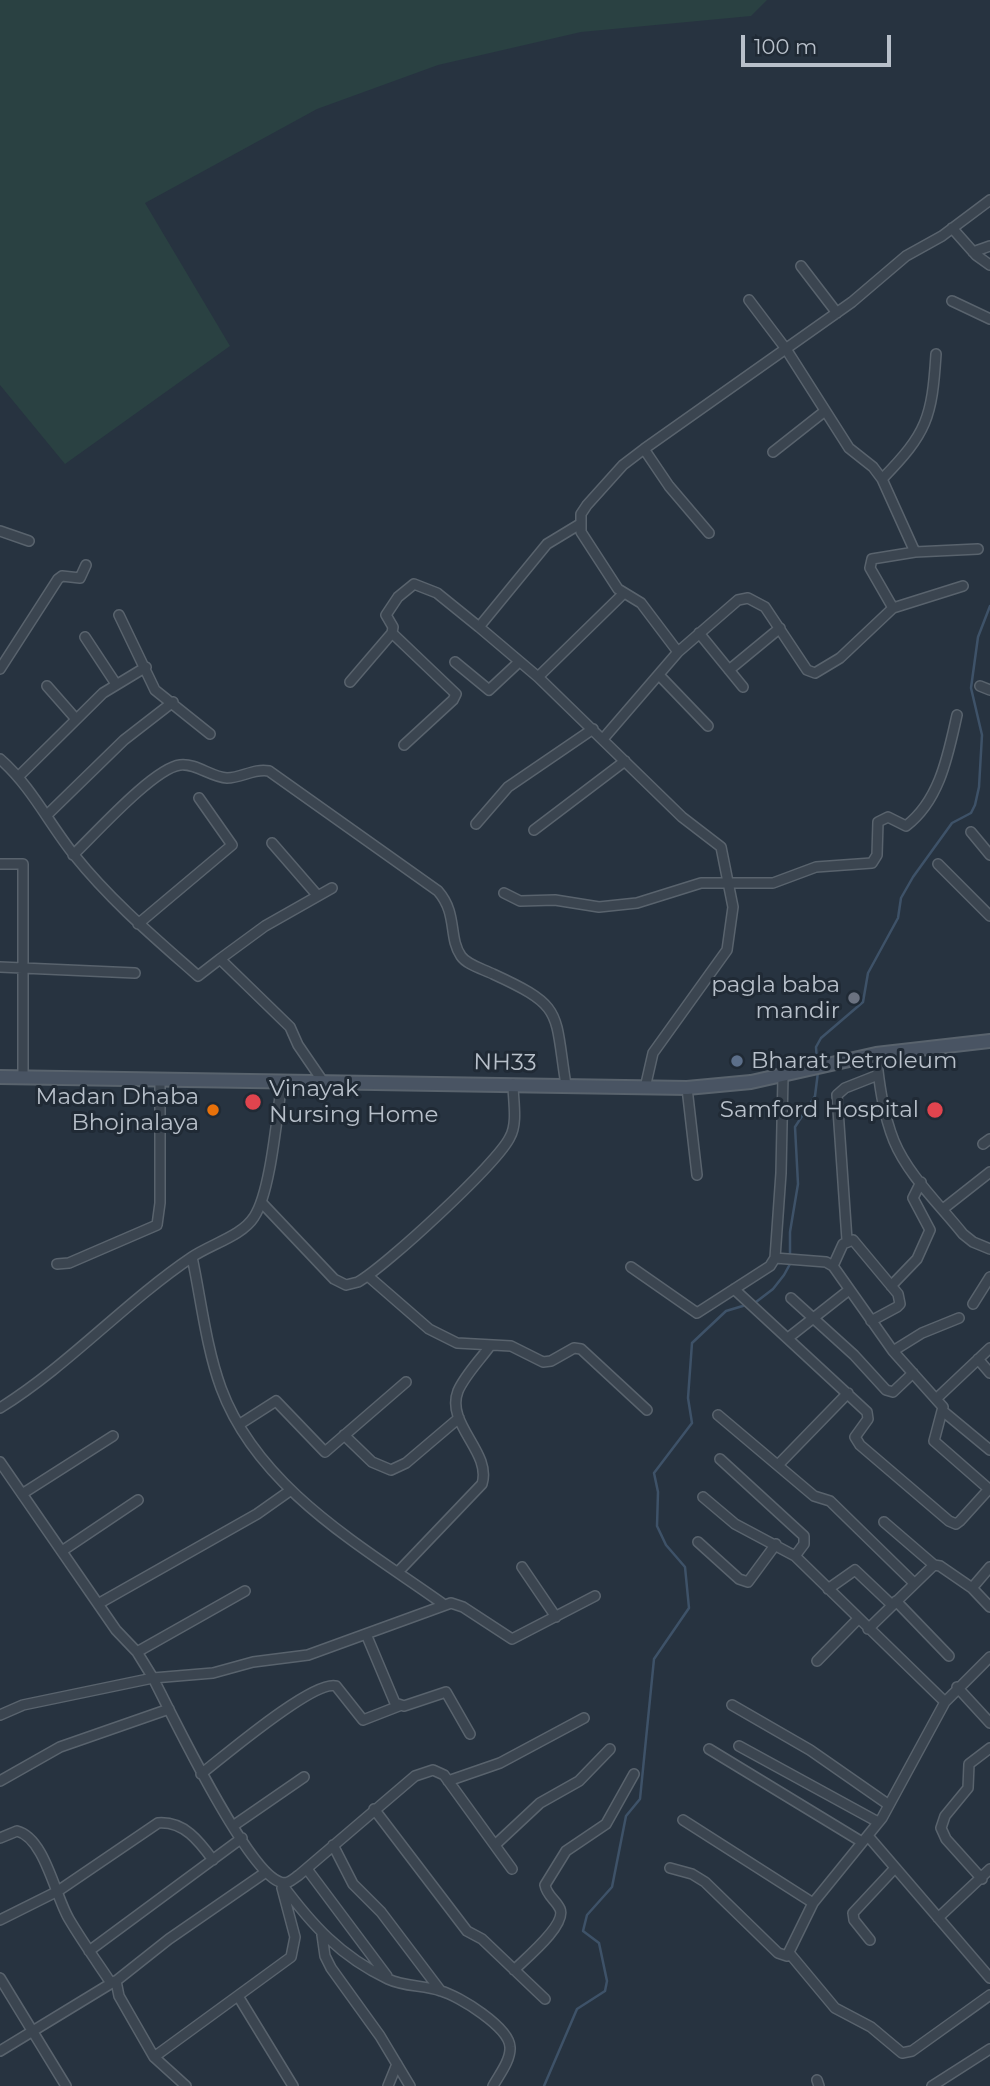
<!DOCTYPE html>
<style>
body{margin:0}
#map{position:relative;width:990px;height:2086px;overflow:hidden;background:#273340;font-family:Montserrat,sans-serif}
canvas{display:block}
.scale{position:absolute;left:741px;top:35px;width:150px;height:32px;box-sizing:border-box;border:4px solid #b8c0ca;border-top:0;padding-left:9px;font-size:21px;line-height:24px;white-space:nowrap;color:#b8c0ca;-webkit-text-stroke:5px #202a35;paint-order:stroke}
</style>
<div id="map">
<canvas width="990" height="2086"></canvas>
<div class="scale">100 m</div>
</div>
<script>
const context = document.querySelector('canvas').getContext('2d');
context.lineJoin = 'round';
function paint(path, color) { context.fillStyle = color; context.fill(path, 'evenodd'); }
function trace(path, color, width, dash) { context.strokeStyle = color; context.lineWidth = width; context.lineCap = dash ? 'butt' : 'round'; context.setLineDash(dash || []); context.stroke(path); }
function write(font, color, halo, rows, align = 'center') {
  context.font = font + ' Montserrat,sans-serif'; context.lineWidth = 6; context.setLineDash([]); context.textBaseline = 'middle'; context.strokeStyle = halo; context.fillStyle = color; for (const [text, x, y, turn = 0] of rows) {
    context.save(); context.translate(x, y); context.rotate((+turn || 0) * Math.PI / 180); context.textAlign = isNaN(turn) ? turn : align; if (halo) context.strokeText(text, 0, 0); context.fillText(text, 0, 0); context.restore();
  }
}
paint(new Path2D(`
 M0 0H767L751 16 581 32 438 65 317 109 145 203 230 346 65 464 0 385Z`), '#2a4142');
trace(new Path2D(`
 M817 1062 816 1047 821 1038 863 1002 868 973 898 918 901 898 913 877 952 823 971 813 975 805 979 787 982 735 971 688 978 637 990 606
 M544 2086 577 2009 605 1991 607 1981 599 1943 583 1931 587 1915 612 1887 626 1816 640 1799 654 1659 689 1608 685 1567 666 1545 657 1526 658 1492 654 1473 692 1423 688 1398 692 1343 726 1311 756 1302 773 1289 784 1275 790 1264V1232L798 1184 795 1127 815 1096 818 1072`), '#3e5268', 2.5);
const street = new Path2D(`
 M952 228 976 255 990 265
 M973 252 990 246
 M801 266 837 313
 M749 300 786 349 849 448 873 467 882 479 915 552
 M952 301 990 319
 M644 449 669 486 709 533
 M773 452 825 411
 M882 479C927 433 932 418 936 354
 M0 531 29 541
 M893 608 870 568 872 559 915 552 978 549
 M119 615 155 690 210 734
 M479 627 547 544 580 524
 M392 633 456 694 453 700 404 745
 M699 633 743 687
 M85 637 116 684
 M678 652 641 603 618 589 581 532V514L587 505 623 465 644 449 852 302 906 256 942 236 990 200
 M455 662 489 690 519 662
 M0 669 58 579 62 576 80 578 86 565
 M729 670 780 628
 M659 675 708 726
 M538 677 623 594
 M350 682 392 633 393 627 386 615 398 597 414 584 437 593 479 627 538 677 682 817 721 847 733 907 727 950 653 1053 645 1088
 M47 686 76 719
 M980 686 990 690
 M603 739 678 652 738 600 748 598 765 607 807 670 815 673 840 658 893 608 963 586
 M0 759C32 787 49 824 75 856 111 901 155 938 198 976L220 959 290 1027 298 1045 324 1083
 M19 776 103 693 146 667
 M47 815 124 740 173 702
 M476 824 508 787 593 729
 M534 830 625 761
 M971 832 990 855
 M272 843 318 896
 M73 855C95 834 154 768 180 765 196 763 211 777 227 778 242 778 254 768 269 771L438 891C458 914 448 937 461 956 467 965 483 969 493 974 565 1007 554 1011 566 1085
 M0 864H23V1078
 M938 864 990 916
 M504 893 520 901 555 900 599 907 637 903 701 883H773L816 867 872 863 877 855 878 822 888 817 906 826C940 800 948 755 957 715
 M138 924 232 845 199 798
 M220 959 265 926 332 888
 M0 967 135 973
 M876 1054C879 1082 883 1114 894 1141 908 1175 940 1205 963 1234L973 1242 990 1249
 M687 1088 697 1175
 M983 1144 990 1139
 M261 1202 334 1279 346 1285 358 1282C385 1267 498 1163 510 1137 518 1123 513 1100 513 1084
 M943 1209 990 1172
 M847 1240 837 1095 845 1088 878 1075
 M192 1257C201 1299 206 1347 221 1388 258 1488 360 1545 443 1604
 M775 1258 826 1262 833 1266 893 1351 943 1407 934 1441 990 1490
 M57 1264 69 1263 157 1225 160 1203V1081
 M833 1266 843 1244 853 1240 898 1294 900 1304 897 1307 871 1321
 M631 1267 697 1313 770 1266 775 1258 781 1173 783 1076
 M368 1276 429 1329 457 1343 511 1346 543 1362 551 1361 574 1348 581 1349 647 1410
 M891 1286 917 1259 930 1230 913 1198 921 1182
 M734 1289 867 1412 868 1419 855 1437 860 1445 949 1521 956 1524 960 1521 989 1489
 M791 1298 854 1355 886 1390 893 1392 913 1373
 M973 1304 990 1277
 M788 1338 849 1290
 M893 1351 922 1333 959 1318
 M978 1359 990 1373
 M936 1399 990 1348
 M0 1408C69 1365 124 1303 192 1257 211 1244 242 1236 254 1217 271 1192 277 1113 282 1082
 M944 1412 990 1450
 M718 1415 814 1496 830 1501 914 1583
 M240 1424 276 1401 325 1452 406 1382
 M344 1435 372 1462 391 1470 406 1463 459 1418
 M720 1459 804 1536V1544L795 1556
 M0 1462 116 1630 137 1652 153 1678 23 1705 0 1715
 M778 1465 848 1393
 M22 1494 113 1436
 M703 1497 735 1524 795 1556 945 1702
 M884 1522 934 1565
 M698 1542 739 1579 748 1582 776 1544
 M62 1551 138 1500
 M522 1567 556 1617
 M398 1572 482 1484C492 1452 445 1424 458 1391 465 1375 480 1360 490 1346
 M972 1588 990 1607
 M828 1589 855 1570 892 1605
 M896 1601 949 1656
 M98 1604 257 1514 291 1490
 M868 1629 934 1565 940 1566 972 1588 990 1567
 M366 1634 395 1703 404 1706 446 1692 470 1734
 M137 1652 245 1591
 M817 1661 858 1619
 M957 1687 990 1723
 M732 1705 810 1750 889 1805
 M739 1746 878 1822
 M709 1749 862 1842
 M201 1774C223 1757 314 1679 336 1686L363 1720 399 1706
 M0 1781 60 1747 169 1709
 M448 1781 500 1763 584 1718
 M374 1809 467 1931 482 1939 545 1999
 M683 1820 813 1903
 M233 1826 304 1777
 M868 1836 990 1978
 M0 1838 17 1831C45 1838 55 1896 69 1919 82 1941 97 1962 111 1983
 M333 1845 353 1884 381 1912 440 1990
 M495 1845 540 1803 579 1781 610 1749
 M670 1868 692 1874 705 1882 778 1953 787 1956 813 1903 882 1818 945 1702 990 1657
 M307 1869 387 1976
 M512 1869 444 1775 433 1770 415 1776 299 1875C293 1879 288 1885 280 1882 247 1872 171 1713 153 1678L213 1673 253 1662 308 1655 451 1603 463 1607 512 1639 595 1596
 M982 1879 946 1839 941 1828 945 1816 968 1788 969 1764 990 1748
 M281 1883C312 1925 340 1956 388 1979 405 1987 424 1985 441 1991 459 1996 509 2027 510 2047 511 2060 499 2075 493 2086
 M938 1918 990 1869
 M0 1920 58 1891 158 1823C184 1821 199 1841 213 1860
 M322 1935 325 1956 331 1968 380 2036 410 2086
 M870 1940 854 1920 853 1913 895 1868
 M89 1951 242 1838
 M790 1954 835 2008 871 2027 902 2053 912 2051 990 1995
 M514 1970C525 1959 567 1925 560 1909 556 1900 547 1896 545 1885L566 1851 606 1824 634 1774
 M0 1978 66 2086
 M238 1996 293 2086
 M0 2051 115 1981
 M154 2057 291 1957 295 1937 282 1888
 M817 2080 819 2086
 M186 2086 154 2057 119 1996 116 1981 169 1939 266 1872
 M388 2086 397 2064
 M932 2086 990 2049`);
const secondary = new Path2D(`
 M0 1077 687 1088 751 1082 876 1054 990 1041`);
trace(street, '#59636d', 12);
trace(secondary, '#59636d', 16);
trace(street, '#3b4550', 9);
trace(secondary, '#495463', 12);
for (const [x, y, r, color] of [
 [854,998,7,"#6b7280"],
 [737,1061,7,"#5c6f8a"],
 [253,1102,9,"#e0444e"],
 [213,1110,7,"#e8710a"],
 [935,1110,9,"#e0444e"]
]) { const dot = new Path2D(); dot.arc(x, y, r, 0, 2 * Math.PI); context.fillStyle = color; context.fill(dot); trace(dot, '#202a35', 2.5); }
write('23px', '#b8c0ca', '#202a35', [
 ["pagla baba",840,985],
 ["mandir",840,1011],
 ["Bharat Petroleum",751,1061,"left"],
 ["Vinayak",269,1089,"left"],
 ["Nursing Home",269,1115,"left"],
 ["Madan Dhaba",199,1097],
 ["Bhojnalaya",199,1123],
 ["Samford Hospital",919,1110]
], 'right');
write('23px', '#b8c0ca', '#202a35', [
 ["NH33",505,1063,1]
]);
</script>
